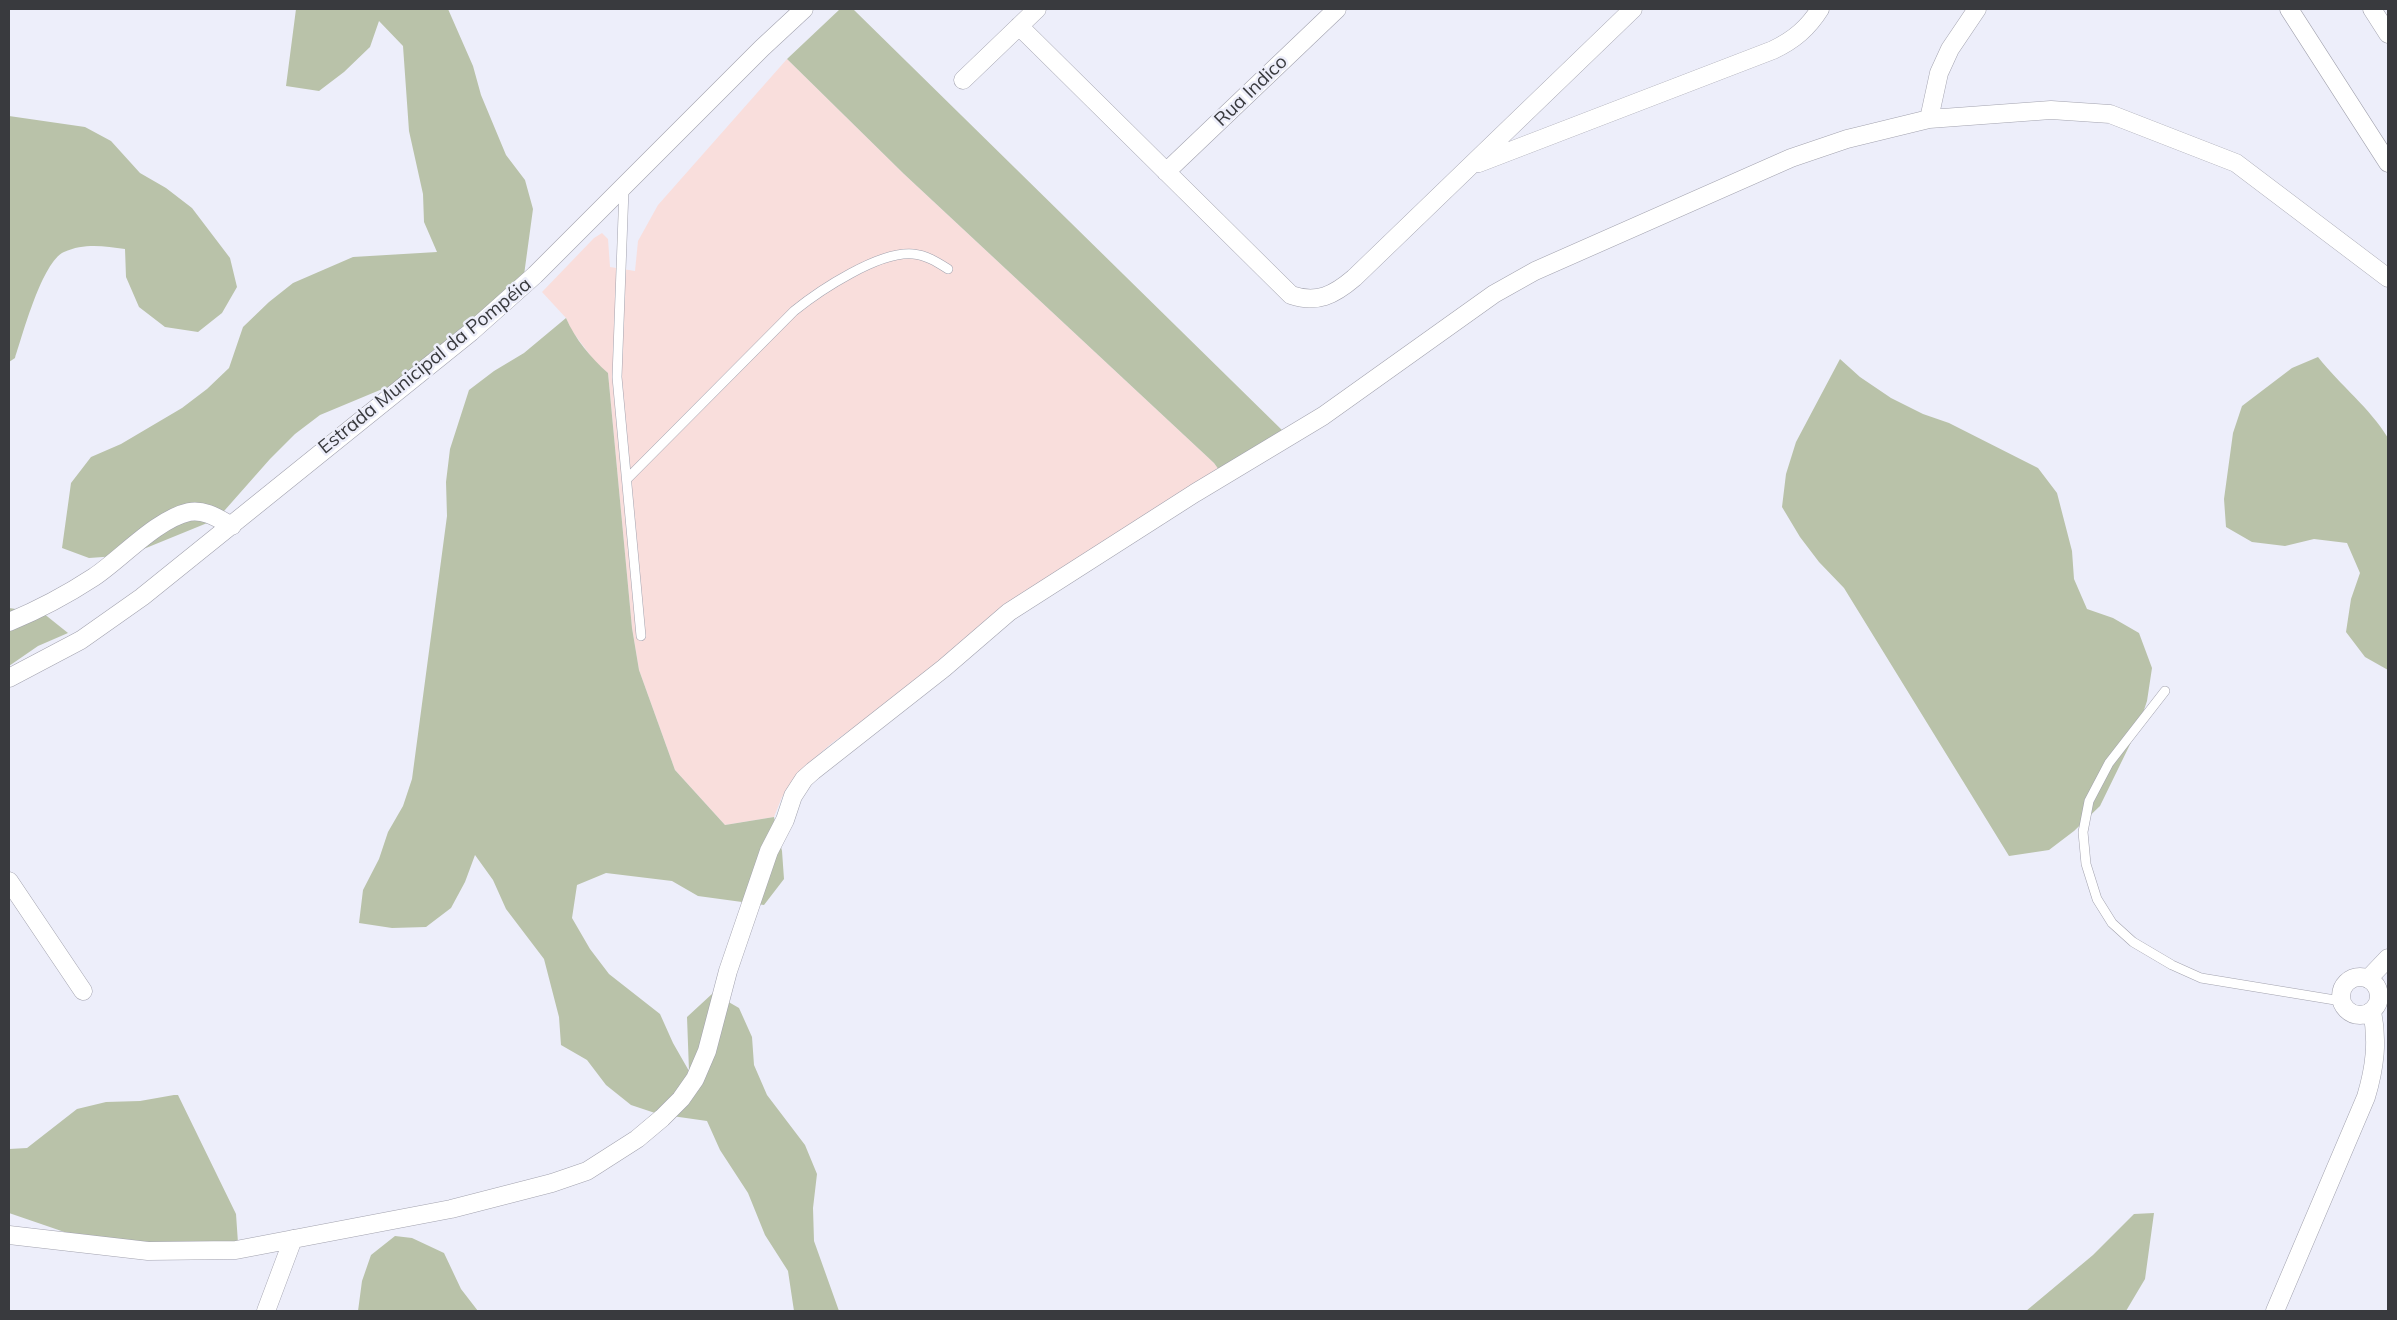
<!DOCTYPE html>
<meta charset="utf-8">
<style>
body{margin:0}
#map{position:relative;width:2397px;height:1320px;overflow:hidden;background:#edeefa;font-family:Mulish,sans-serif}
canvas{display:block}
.frame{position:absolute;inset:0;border:10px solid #393a3e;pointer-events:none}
</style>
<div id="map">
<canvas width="2397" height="1320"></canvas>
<div class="frame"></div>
</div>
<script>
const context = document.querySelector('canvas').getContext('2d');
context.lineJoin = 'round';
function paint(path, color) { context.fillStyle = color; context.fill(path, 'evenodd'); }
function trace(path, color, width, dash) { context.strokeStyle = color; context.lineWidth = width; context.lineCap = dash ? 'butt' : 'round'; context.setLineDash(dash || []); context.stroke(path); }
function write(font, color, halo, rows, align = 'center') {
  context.font = font + ' Mulish,sans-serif'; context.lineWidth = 5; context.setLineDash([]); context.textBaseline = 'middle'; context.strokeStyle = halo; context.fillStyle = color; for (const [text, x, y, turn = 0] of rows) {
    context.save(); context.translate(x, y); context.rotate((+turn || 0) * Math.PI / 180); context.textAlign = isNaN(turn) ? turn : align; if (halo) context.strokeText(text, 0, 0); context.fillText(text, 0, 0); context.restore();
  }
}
paint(new Path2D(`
 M787 59 904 174 1214 463 1219 470 832 743 803 768 782 797 774 817 725 825 675 770 639 670 632 628 608 373 596 363 572 331 566 318 542 292 594 238 602 233 608 239 610 267 635 271 638 241 658 205Z`), '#f9dedc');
paint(new Path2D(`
 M296 9H448L473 66 481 95 506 155 525 180 533 209 524 275 409 382 380 390 320 415 295 434 270 459 217 519 146 548 117 556 89 558 62 548 71 483 91 457 121 444 182 408 207 389 229 368 243 327 269 302 293 283 353 257 437 252 424 222 423 194 409 131 403 46 379 21 370 47 344 72 319 91 286 86Z
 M840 9H853L1285 433 1219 470 1214 463 904 174 787 59Z
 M9 116 85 127 111 141 140 173 166 188 192 208 230 258 237 287 222 313 198 332 165 327 139 307 126 277 125 249C104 246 84 243 64 252 42 262 23 334 15 358L9 362Z
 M566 318C575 339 591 358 608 373L632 628 639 670 675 770 725 825 774 817 782 851 784 879 764 905 698 896 672 881 606 873 577 885 572 918 590 949 609 974 660 1014 673 1043 689 1071 687 1017 713 993 739 1008 752 1037 754 1065 767 1095 805 1145 817 1174 813 1208 814 1241 839 1311H794L788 1271 765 1235 748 1193 720 1150 707 1121 658 1114 631 1105 606 1085 587 1060 561 1045 559 1017 544 959 506 909 493 880 475 855 465 882 451 908 426 927 392 928 359 923 363 890 379 859 388 832 403 806 412 779 447 516 446 482 450 449 469 390 494 371 524 353Z
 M2318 357C2340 385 2370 408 2388 438V670L2365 657 2346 632 2351 599 2360 573 2347 543 2314 539 2285 546 2252 542 2226 527 2224 499 2233 433 2242 406 2292 368Z
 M1840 359 1860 377 1891 398 1923 414 1949 423 2038 468 2057 493 2072 551 2074 579 2087 609 2113 618 2139 633 2152 668 2147 701 2138 728 2100 806 2074 831 2049 850 2009 856 1844 588 1819 562 1800 537 1782 507 1786 474 1796 442Z
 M9 608 43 613 68 633 38 646 9 666Z
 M174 1095H178L236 1214 238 1243 114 1249 9 1213V1149L27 1148 77 1109 106 1102 140 1101Z
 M2154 1213 2145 1279 2126 1311H2026L2093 1255 2134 1214Z
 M395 1236 412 1238 444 1253 461 1289 478 1311H358L362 1281 371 1255Z`), '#b9c2a9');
const service = new Path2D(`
 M624 189 617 377 641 636
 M627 479 794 311C820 290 879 251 913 254 926 255 937 262 948 269
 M2165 691 2109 763 2089 801 2083 832 2086 864 2097 899 2112 923 2133 942 2172 965 2201 978 2341 1001`);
const minor = new Path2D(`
 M2289 9 2388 163
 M2372 9 2388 34
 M1019 26 1291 295C1317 304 1334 295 1354 278L1633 9
 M963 80 1037 9
 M1929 119 1939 73 1950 49 1977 9
 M1479 163 1773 50C1794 40 1808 28 1820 9
 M1166 172 1337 9
 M9 622C38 610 68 594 94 577 121 559 157 519 189 512 205 509 219 519 232 526
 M9 678 81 640 142 597 471 332 535 275 762 48 804 9
 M9 881 83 991
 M2341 996a19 19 0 1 1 38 0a19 19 0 1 1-38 0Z
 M2368 979 2388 958
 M9 1235 148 1251 236 1250 451 1209 552 1183 587 1171 637 1139 662 1118 681 1099 695 1079 707 1051 728 971 769 851 785 820 793 796 804 779 813 771 944 668 1009 612 1195 493 1323 416 1494 294 1535 271 1791 158 1847 139 1929 119 2051 110 2110 114 2236 163 2388 278
 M266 1311 293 1239
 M2275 1311 2366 1097C2375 1067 2378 1041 2372 1011`);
trace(service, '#a2a2ae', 10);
trace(minor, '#a2a2ae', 19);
trace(service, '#fff', 9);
trace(minor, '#fff', 18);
write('19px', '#393a3e', '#edeefa', [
 ["Rua Indico",1251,91,-44],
 ["Estrada Municipal da Pompéia",425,366,-39]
]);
</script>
